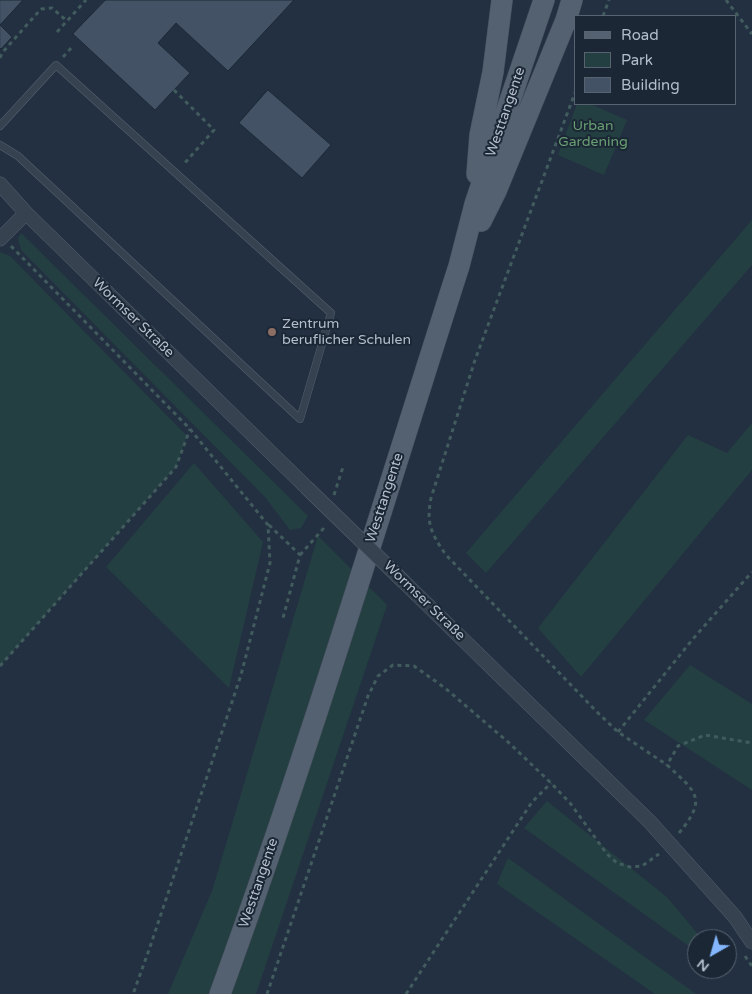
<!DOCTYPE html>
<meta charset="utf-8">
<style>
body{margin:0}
#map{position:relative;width:752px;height:994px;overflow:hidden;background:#223041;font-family:"Varela Round",sans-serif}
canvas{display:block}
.legend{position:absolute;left:574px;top:15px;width:162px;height:90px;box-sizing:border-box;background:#1b2735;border:1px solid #586371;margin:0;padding:6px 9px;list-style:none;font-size:15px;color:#b3bdcb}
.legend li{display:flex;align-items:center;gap:10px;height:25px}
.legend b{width:25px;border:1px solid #586371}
.north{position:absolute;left:687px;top:929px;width:50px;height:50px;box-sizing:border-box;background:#1b2735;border:1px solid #586371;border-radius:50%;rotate:218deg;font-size:14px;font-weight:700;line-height:20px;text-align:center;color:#b3bdcb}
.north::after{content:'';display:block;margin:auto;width:18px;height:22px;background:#84b7ff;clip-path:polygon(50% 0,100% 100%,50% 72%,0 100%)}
</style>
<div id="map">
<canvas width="752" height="994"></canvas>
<ul class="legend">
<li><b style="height:6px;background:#546170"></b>Road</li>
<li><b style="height:14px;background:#243f42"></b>Park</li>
<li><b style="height:14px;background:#435265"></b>Building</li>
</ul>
<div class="north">N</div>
</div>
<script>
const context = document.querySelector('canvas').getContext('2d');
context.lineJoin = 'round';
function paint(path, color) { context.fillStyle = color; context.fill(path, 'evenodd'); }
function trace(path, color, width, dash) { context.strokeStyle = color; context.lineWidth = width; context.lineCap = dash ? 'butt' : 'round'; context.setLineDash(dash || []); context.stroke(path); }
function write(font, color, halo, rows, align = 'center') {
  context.font = font + ' "Varela Round",sans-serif'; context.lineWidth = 4; context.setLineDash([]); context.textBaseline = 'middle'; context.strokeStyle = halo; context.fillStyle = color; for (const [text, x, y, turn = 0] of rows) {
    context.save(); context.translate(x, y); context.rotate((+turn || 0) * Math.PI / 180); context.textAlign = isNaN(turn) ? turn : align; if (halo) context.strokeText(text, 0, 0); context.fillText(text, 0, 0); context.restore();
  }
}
paint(new Path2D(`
 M577 104H590L627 120 604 175 558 155Z
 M752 220V265L486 573 466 553Z
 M21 233 308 516 301 528 290 530 265 497 21 250 18 238Z
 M0 252 10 256 187 436 176 467 0 666Z
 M752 423V470L581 677 538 628 688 435 727 453Z
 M194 463 263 542 229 688 106 567Z
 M318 536 387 605 256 994H168L212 891Z
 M690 665 752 704V790L644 720Z
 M547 801 667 897 702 939H697V952L524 828Z
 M508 858 696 994H655L497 884Z`), '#243f42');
const building = new Path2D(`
 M0 0H23L0 25 12 37 1 49 0 48Z
 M105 0H104H294L228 71 176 23 158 43 190 73 155 110 73 34Z
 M268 90 331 145 302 178 239 123Z`);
paint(building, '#435265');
trace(building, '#1d2937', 1);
const lane = new Path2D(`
 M0 126 56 65 331 313 300 419 18 156 0 145`);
const street = new Path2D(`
 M0 184 26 213 306 487
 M0 239 26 213
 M404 582 650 822 735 917 752 942`);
const primary = new Path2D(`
 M477 174 480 135 493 72 502 0
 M481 221 496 191 566 20 572 0
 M220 994C308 754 381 509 459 266L475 204 544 0`);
trace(lane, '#54606e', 8);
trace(street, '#54606e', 15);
trace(primary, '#404b59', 22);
trace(new Path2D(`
 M726 0 752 34
 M603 16 609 0
 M57 32 86 0
 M63 57 73 46
 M0 58 2 53 41 9 52 8 67 21
 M174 90 214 130 183 165
 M576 90 475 360 431 498C426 524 431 533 446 555L596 711 618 732 667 765
 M11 246 190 429 268 525 270 563 241 675 149 950 133 994
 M334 495 343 467
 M269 525 300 555 283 618
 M300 555 323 529 324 525
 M0 666 176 467 190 429
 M618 732 692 640 752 572
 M679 833C708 798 696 792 667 765L678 746 705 735 752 743
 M745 956 752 966
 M267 994 368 696 378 676 393 665 414 666 445 688 508 742 551 783 570 803 607 854 617 863 630 867 642 866 659 854
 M406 994 532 802 551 783`), '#425c5e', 3, [4, 4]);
trace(lane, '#374250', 7);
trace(street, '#374250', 14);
trace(primary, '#546170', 21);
const streetBridge = new Path2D(`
 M306 487 404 582`);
trace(streetBridge, '#54606e', 15, []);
trace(streetBridge, '#374250', 14);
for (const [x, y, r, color] of [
 [272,332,5,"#8d6e63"]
]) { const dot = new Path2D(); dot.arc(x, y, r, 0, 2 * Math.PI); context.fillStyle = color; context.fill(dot); trace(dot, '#1b2735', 2); }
write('14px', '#b3bdcb', '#1b2735', [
 ["Westtangente",506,112,-71],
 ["Wormser Straße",133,318,44],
 ["Westtangente",385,498,-72],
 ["Wormser Straße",424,601,44],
 ["Westtangente",259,883,-71]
]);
write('14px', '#689e72', '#1b2735', [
 ["Urban",593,126],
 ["Gardening",593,142]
]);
write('14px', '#b3bdcb', '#1b2735', [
 ["Zentrum",282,324],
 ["beruflicher Schulen",282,340]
], 'left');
</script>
